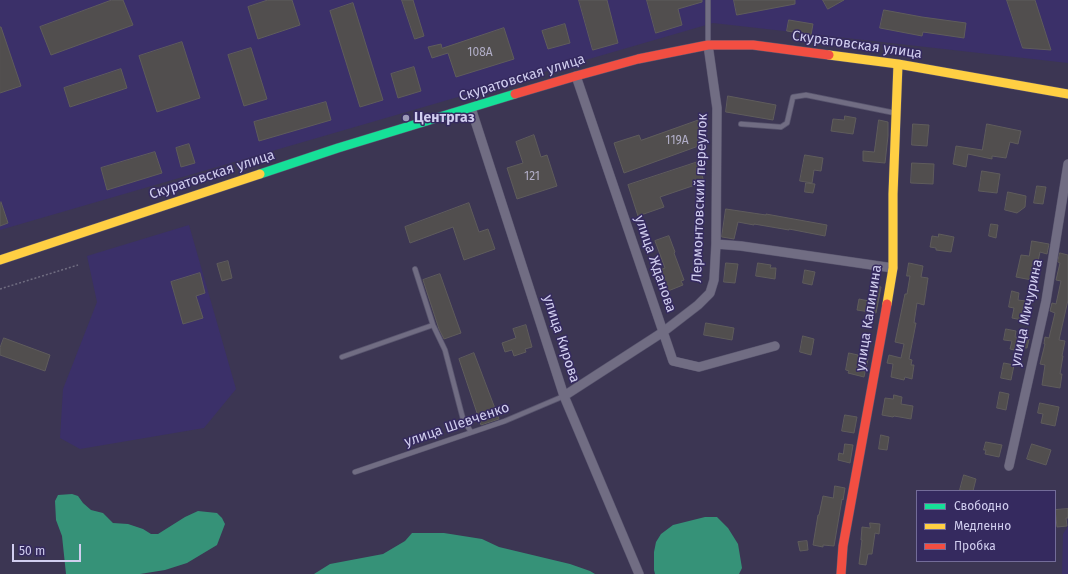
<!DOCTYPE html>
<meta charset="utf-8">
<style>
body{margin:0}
#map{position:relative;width:1068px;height:574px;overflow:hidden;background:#3c3653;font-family:"Fira Sans",sans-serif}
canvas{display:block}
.legend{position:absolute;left:916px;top:490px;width:140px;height:72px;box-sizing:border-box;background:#352a5f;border:1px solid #736c99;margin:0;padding:5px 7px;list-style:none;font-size:12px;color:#d1ceef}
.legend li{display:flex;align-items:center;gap:8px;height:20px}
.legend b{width:20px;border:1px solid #736c99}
.scale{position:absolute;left:12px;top:544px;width:69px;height:18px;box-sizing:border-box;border:2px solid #d1ceef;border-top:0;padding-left:5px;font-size:12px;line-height:14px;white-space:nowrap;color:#d1ceef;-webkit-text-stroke:3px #352a5f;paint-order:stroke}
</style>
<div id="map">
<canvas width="1068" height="574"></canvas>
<ul class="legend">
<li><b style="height:5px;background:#16e098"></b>Свободно</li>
<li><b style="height:5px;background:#ffcf43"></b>Медленно</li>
<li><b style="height:5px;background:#f24e42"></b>Пробка</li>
</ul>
<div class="scale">50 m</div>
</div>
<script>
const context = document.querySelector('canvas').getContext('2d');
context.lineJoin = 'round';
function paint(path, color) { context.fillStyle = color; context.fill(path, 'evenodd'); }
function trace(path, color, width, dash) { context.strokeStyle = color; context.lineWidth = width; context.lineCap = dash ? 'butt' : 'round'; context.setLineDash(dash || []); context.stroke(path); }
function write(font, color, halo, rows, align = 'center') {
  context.font = font + ' "Fira Sans",sans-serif'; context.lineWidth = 3; context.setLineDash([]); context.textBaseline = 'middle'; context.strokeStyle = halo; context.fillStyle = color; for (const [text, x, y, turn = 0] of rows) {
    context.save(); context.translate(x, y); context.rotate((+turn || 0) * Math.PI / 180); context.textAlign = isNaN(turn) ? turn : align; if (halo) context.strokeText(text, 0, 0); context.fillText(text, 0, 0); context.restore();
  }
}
paint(new Path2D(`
 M0 0H1068V63L713 23 0 230Z
 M189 225 236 389 204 428 80 449 60 438 63 389 97 302 87 256Z
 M1068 526V574H1062L1063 534Z`), '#3b3069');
paint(new Path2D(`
 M72 494 78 496 83 503 91 510 103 513 113 523 128 524 143 529 151 534H158L185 517 198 511 217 513 222 518 225 524 217 545 187 563 165 570 140 574H66L62 536 56 520 55 501 58 495Z
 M705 517H717L728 528 738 544 742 568 739 574H655L654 570V552L656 542 661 534 673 525Z
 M412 533H444L482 539 499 547 570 564 590 571 595 574H314L330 564 383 554 405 541Z`), '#369278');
const building = new Path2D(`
 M112 0H123L133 25 51 55 40 27Z
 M268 0H292L300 25 258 39 248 7Z
 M402 0H413L424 36 415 39Z
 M579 0H607L618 43 593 50Z
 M647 0H702V2L678 9 682 25 656 33Z
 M734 0H795V4L737 15Z
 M823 0H844L828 9Z
 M1007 0H1035L1051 50 1023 48Z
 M353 3 383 100 360 107 330 11Z
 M884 10 922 17 966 23 964 38 923 32 922 36 880 28Z
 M789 20 813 24 811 35 787 31Z
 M565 24 570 43 548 49 542 31Z
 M0 27H1L21 86 0 93Z
 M504 28 514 59 456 77 448 53 432 58 428 47 441 44 442 48Z
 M182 42 200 98 157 112 139 56Z
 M251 48 267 99 244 106 228 55Z
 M414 67 421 91 398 98 391 74Z
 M121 69 127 88 70 107 64 88Z
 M728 96 776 105 773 120 726 112Z
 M326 102 331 120 259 141 254 122Z
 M845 116 856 118 853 134 831 131 833 119 844 120Z
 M705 118 704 144 624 173 614 143 639 135 641 140Z
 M879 120 888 122V136L885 163 863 161V151L874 152Z
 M913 124 929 125 927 146 912 145Z
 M987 124 1021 131 1018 144 1010 142 1006 158 992 156V159L968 154 966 167 953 164 956 146 982 150Z
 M534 135 541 157 547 155 557 186 517 199 507 168 523 163 516 142Z
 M189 144 195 163 181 167 176 148Z
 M155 152 162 173 107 190 101 168Z
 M805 155 823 158 821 171 814 170 812 183 800 181Z
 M698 162 704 182 660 197 664 207 638 216 628 185Z
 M912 163 934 164 933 184 911 183Z
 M982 171 1000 174 997 193 979 191Z
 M806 183 815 184 813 193 805 192Z
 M1037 186 1046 187 1043 204 1034 203Z
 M1008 192 1026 196 1025 207 1017 213 1005 210Z
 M1 202 8 223 0 226V203Z
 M469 203 479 232 488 229 495 249 464 260 453 227 410 243 405 227Z
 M726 209 766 215V214L827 225 825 236 789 229V230L754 224V225L738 222 734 239 722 237Z
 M991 224 998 225 996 238 989 236Z
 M939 234 954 237 951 252 936 250V248L930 247 932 236 938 237Z
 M669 236 675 252 674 253 684 280 681 281 683 285 668 291 660 270 665 268 655 241Z
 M1032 241 1049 244 1047 254 1040 252 1037 266H1040L1037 281 1016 277 1021 255 1029 256Z
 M1060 253 1068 255V300L1059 340 1065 341 1062 356H1063L1060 374H1062L1060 388 1042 385 1045 365 1040 364 1045 344H1044L1045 337 1049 338 1055 313 1050 311 1052 303 1056 304 1061 281 1056 280 1060 263 1058 262Z
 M228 261 232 278 222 281 217 264Z
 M726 263 738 264 735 283 724 282Z
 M758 263 771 265 770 268H776L775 279 756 276Z
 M909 263 923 266 921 277 928 278 924 305 917 303 914 323H916L909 359 912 360 911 365H914L912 379 905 377 904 380 891 377 893 364 887 363 889 355 901 358 904 344 895 342 905 294H907L910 276H907Z
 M805 270 815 272 812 285 803 283Z
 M200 273 205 293 196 296 203 318 183 324 171 282Z
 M440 274 461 333 444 339 439 329 423 280Z
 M873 285 881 287 876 313 857 310 859 299 869 301Z
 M1012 291 1019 293 1018 300 1026 301 1022 320 1012 318 1014 308 1009 307Z
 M706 323 734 328 732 340 704 335Z
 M526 325 532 347 525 349 526 352 514 356 512 350 505 352 502 343 516 338 513 329Z
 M1006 329 1016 331 1015 337 1029 339 1027 348 1020 347 1019 351 1010 349 1012 341 1004 340Z
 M803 336 814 339 811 355 800 352Z
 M4 338 50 355 45 371 0 355V348Z
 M474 353 499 419 481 425 459 359Z
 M849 353 858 355V357L868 359 864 377 848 373 849 371 846 370Z
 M1004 363 1014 365 1011 380 1001 378Z
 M1000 392 1009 394 1006 410 997 408Z
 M894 395 902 397 901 404 913 406 911 419 894 416 893 417 882 415 885 398 893 399Z
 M1040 403 1059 407 1055 426 1041 423 1043 414 1038 413Z
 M845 415 857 417 854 433 842 431Z
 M881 435 889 437 887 450 879 449Z
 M986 442 1002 445 999 457 985 454 986 450H984Z
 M845 444 853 445 850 463 838 460 839 453 843 454Z
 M1032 444 1051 450 1046 465 1027 459Z
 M964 475 976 479 973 491H964L960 490Z
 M835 486 845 488 843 500 842 499 834 546 823 545V547L813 545 818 515H819L823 496 833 498Z
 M1068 509V518H1066L1067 526 1057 527 1055 510Z
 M870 523 880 524 879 534 875 533 872 554H868L866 565 859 564 862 540H861L862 527 870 528Z
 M807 541 808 550 800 551 798 542Z`);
paint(building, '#514e4e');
trace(building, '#5f5c5c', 1);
const lane = new Path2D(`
 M708 44V0
 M741 124 781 127 787 123 793 97 806 95 895 113
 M415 269 433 325 445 350 463 419 471 432
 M342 357 433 325
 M355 472 505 421 564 396`);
const street = new Path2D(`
 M576 76 673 361 699 367 775 346
 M471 108 564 396 639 574
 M716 244 741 246 893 268
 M564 396 663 332 698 305 710 293 714 280 716 244 717 108 708 45
 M1009 466 1046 301 1068 164`);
const fast = new Path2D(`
 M260 174 338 148 515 94`);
const slow = new Path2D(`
 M829 55 898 64 1068 94
 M0 260 260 174
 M887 304 893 268V194L898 64`);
const jam = new Path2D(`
 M515 94 576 76 638 59 708 45H753L829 55
 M841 574 843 546 887 304`);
trace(lane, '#59556e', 6);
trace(street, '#59556e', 10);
trace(fast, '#59556e', 10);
trace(slow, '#59556e', 10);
trace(jam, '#59556e', 10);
trace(new Path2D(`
 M0 289 78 265`), '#706d81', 1.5, [2, 2]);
trace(lane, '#716d83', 4.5);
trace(street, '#716d83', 9);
trace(fast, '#16e098', 9);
trace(slow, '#ffcf43', 9);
trace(jam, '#f24e42', 9);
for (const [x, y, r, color] of [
 [406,118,4,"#9d99b8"]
]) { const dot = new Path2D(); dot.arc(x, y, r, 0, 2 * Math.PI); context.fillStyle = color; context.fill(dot); trace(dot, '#352a5f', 1.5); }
write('12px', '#b1aec7', null, [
 ["108А",480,53],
 ["119А",677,141],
 ["121",532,177]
]);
write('14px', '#d1ceef', '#352a5f', [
 ["Скуратовская улица",857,45,8],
 ["Скуратовская улица",522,78,-17],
 ["Скуратовская улица",212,175,-18],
 ["Лермонтовский переулок",700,198,-88],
 ["улица Жданова",655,264,71],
 ["улица Мичурина",1027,313,-78],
 ["улица Калинина",869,318,-81],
 ["улица Кирова",561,339,72],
 ["улица Шевченко",457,425,-19]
]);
write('bold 14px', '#d1ceef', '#352a5f', [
 ["Центргаз",414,118]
], 'left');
</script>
